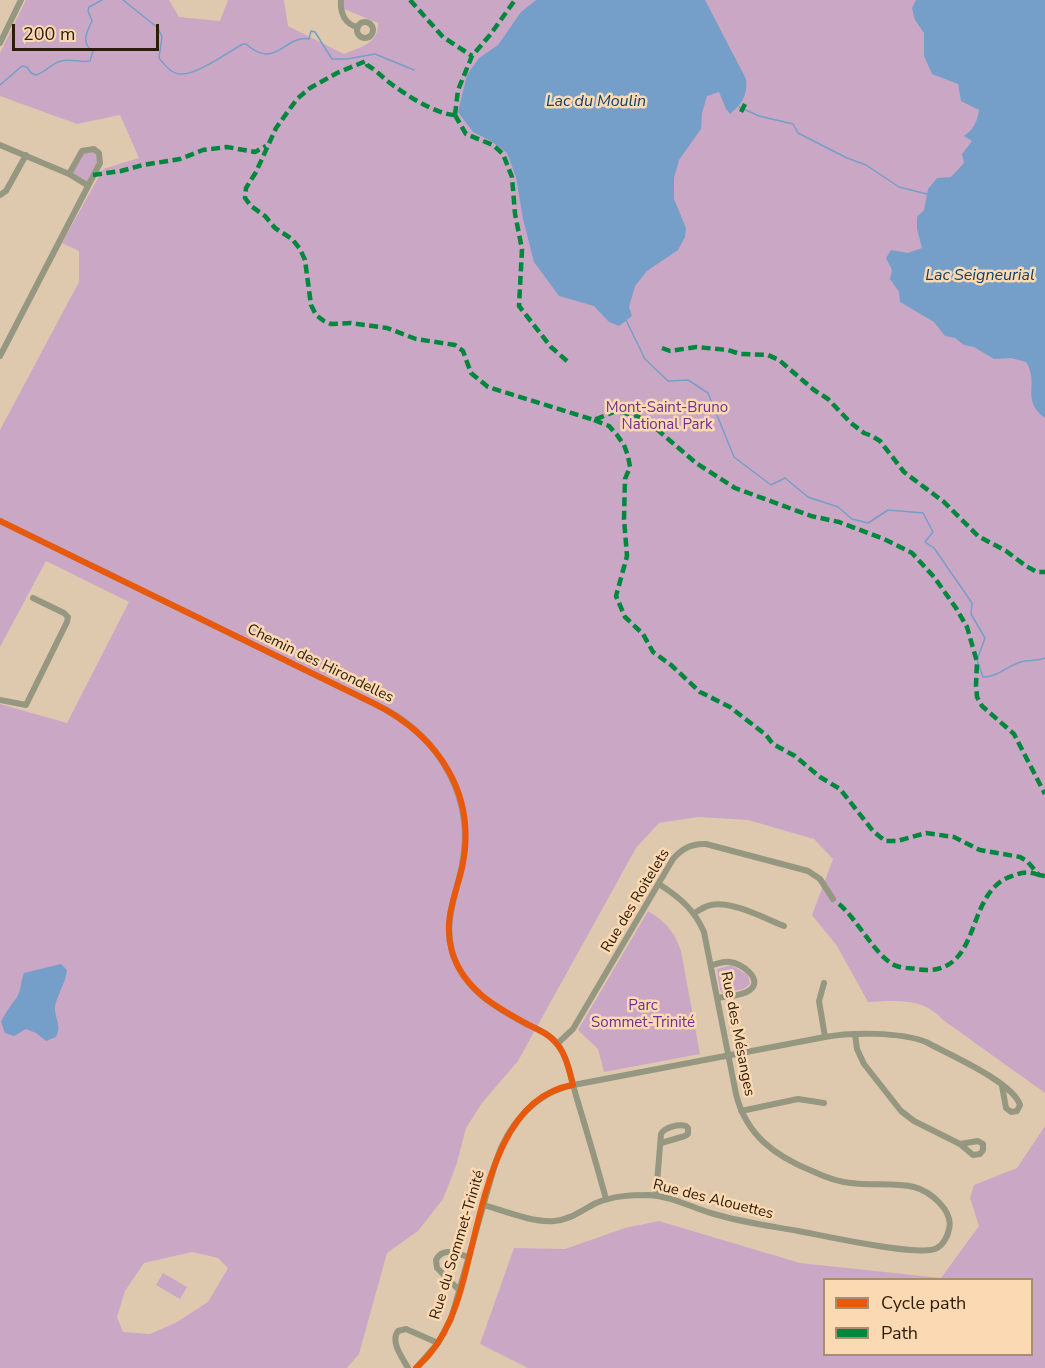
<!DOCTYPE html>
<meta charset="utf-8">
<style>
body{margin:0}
#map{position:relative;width:1045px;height:1368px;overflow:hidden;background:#dfc9ae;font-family:"Nunito Sans",sans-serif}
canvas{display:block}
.legend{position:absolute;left:823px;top:1278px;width:210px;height:78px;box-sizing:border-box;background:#fbd9b2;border:2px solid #a88e6e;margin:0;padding:8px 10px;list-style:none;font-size:18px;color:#2c1d09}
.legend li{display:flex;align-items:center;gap:12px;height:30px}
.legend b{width:30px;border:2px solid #a88e6e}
.scale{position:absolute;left:12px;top:24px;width:147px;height:27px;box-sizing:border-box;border:3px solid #2c1d09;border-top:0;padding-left:8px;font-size:18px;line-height:21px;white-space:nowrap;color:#2c1d09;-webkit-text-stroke:4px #fbd9b2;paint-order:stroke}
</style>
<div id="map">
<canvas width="1045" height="1368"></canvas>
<ul class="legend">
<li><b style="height:8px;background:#e8590c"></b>Cycle path</li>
<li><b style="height:8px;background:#00873e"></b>Path</li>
</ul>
<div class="scale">200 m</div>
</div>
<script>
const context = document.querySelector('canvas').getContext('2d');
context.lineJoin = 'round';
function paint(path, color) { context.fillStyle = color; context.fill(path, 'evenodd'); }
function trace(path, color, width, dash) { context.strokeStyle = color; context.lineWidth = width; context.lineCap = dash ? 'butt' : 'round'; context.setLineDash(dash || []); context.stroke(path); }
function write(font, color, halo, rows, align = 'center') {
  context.font = font + ' "Nunito Sans",sans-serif'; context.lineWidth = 5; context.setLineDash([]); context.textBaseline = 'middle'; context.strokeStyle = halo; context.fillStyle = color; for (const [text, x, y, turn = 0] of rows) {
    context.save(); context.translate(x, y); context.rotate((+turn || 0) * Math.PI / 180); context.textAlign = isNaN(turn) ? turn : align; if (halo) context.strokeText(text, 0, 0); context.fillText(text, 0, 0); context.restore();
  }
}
paint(new Path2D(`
 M26 0H169L179 17 220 21 228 0H284L288 26 344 54C360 47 379 44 378 23L344 9V0H1045V1093L943 1020C922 997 897 1001 868 1002L837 946 812 915 833 859 814 839 748 820 698 817 659 823 636 848 518 1061 482 1103 466 1128 456 1166 443 1199 418 1231 387 1253 359 1354 347 1368H0V704L67 723 129 602 46 561 0 647V430L79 282V251L62 243 103 169 139 158 120 115 77 124 0 96V53ZM192 1252 218 1258 228 1268 208 1302 177 1322 150 1334 123 1332 117 1317 125 1291 144 1263Z
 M94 149 101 156 87 185 69 174 79 155Z
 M648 911C665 921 674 931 681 951L700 1054 604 1072 598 1049 578 1030Z
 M731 965 748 975 750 984 744 989 722 993 720 990 717 969Z
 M1045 1126V1368H528L480 1344 514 1248 565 1249 625 1228 659 1221 800 1263 941 1278 979 1226 970 1198 974 1185 1017 1168ZM824 1280H1032V1354H824Z
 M163 1273 187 1287 180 1299 156 1285Z`), '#cba7c6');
paint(new Path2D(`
 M536 0H705L746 79C748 95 742 104 730 114L726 109 719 92 707 96 702 113 701 129 679 160 674 178V199L686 228 685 237 678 250 647 271 635 286 629 307 632 316 619 326 609 322 594 306 559 296 534 262 523 219 516 177 507 153 491 141 473 132 458 112 467 75 479 58 498 45 521 12Z
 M916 0H1045V418C1020 400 1040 384 1026 362L1011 358 994 359 974 347 964 345 955 338 945 336 934 322 900 302 899 292 890 279 892 270 886 258 891 250 908 253 922 248 917 229V217L924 210 928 189 937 178 951 177 964 163 962 154 972 141 964 136C974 129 977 122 979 110L961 101 958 84 932 74 924 56V33L915 20 912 8Z
 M61 964 67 970C66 983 55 999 55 1008 55 1019 62 1026 56 1037L46 1041 36 1033 26 1029 14 1036 5 1033 1 1022C5 1013 12 1004 17 997 21 991 21 980 24 973Z`), '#759fc8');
trace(new Path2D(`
 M123 0 158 28 162 37 159 58C164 64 172 75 182 74 198 74 228 52 243 44H246C276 71 285 34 309 39L311 31 315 32 332 59H347L375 54 414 70
 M0 85 22 66 27 67 31 73 36 75C46 72 50 64 61 61 71 58 80 63 90 61L93 51C81 44 86 33 92 21L88 11 89 7 102 0
 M739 107 759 116 793 124 798 133 847 158 866 165 899 187 927 194
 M626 320 645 359 668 381 688 380 708 393 734 457 771 485 785 478 808 497 838 507 852 519 868 523 888 510 923 513 933 532 925 542 934 548 972 603 971 614 985 638 977 660 983 677C999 677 1010 663 1025 661 1033 660 1038 661 1045 658`), '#759fc8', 1.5);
trace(new Path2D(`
 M341 0C340 13 345 25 358 27
 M357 30a8 8 0 1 1 16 0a8 8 0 1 1-16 0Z
 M0 43 21 0
 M0 145 69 174 87 185
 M0 195 6 191 26 155
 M0 356 100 163 99 153 94 149 82 151 69 174
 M0 521 385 709C442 740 475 801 462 865 456 896 443 921 453 954 464 990 495 1007 526 1024 537 1029 549 1034 557 1043 569 1059 571 1080 577 1099 587 1132 597 1166 606 1199
 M0 700 26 705 67 622 68 617 64 613 33 598
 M694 913C700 910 705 906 711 905 731 900 766 919 784 926
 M712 965C717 964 724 961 730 962 741 963 764 979 750 990 743 996 727 996 718 998
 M824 983 819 1001 825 1037
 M855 1034 857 1049 864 1064 901 1111 914 1121 960 1144 973 1155 980 1154 983 1150V1144L978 1141 960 1144
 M557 1044 573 1029 673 859C682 848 692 843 706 844L808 871 820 879 833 899
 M741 1111 798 1099 824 1103
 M656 1195 661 1134C665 1127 678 1124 686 1126L688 1128V1134L685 1136 661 1143
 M484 1205C504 1211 534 1223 554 1221 570 1220 582 1210 596 1203 613 1196 630 1195 649 1195 672 1196 692 1208 714 1214 741 1222 770 1226 798 1231 821 1235 922 1258 937 1248 943 1245 948 1236 949 1229 954 1211 930 1191 914 1187 894 1182 872 1186 851 1183 837 1182 825 1177 812 1171 775 1156 746 1135 736 1094L704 932C694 909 679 897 659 884
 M460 1291 437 1268 436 1260C443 1246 457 1254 469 1257
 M408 1368C402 1357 390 1342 398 1331L406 1329 438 1343
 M416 1368 438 1343 451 1319 496 1161C507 1127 532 1096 568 1086L825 1037C852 1032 900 1032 926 1042 948 1054 1013 1082 1020 1105L1017 1111 1011 1112 1006 1108 1002 1086`), '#959781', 6);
trace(new Path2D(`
 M410 0 443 37 472 56
 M741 112 745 104
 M455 115C435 114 406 95 390 83 382 77 376 70 367 65L366 61 337 73 310 88 297 99 276 128 256 172 246 188 245 198 251 206 265 216 275 228 292 239 300 249 305 260 311 305 316 315 324 321 331 324 351 323 387 328 416 339 455 345 463 351 471 373 488 387 594 420 616 411 637 416 653 426 696 463 735 488 811 516 839 522 884 539 912 553 934 577 956 608 967 627 977 662 976 685 977 697 982 706 1014 734 1045 794
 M455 115 466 134 493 145 503 154 512 177 515 214 522 249 519 306 551 347 567 361
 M455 115 458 90 472 56 490 35 515 0
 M93 175 121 171 143 165 180 159 203 150 227 147 255 152 266 146
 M662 348 670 351 696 347 728 350 740 354 768 355 779 360 814 390 828 399 851 423 864 433 872 436 880 441 904 472 944 502 978 536 1006 551 1026 566 1037 572H1045
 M594 420 609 426 617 435 624 445 628 456 630 467 625 479 624 519 627 556 616 596 625 617 643 634 653 652 671 665 700 692 730 707 766 735 773 744 795 756 820 777 840 789 873 831 885 841H897L926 833 954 837 980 850 1020 857 1027 861 1039 875 1045 876
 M839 904C857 919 875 955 894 965 900 968 909 968 916 969 985 980 962 892 1012 876 1022 872 1029 871 1039 875`), '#00873e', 4.5, [9, 4.5]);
trace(new Path2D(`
 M0 521 375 704C438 736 478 794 462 868 455 897 443 921 452 952 464 990 497 1008 529 1025 539 1030 549 1034 556 1043 566 1054 569 1070 573 1085
 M416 1368C431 1355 442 1339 450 1320 481 1252 481 1100 573 1085`), '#e8590c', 6);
write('15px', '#6e3091', '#fbd9b2', [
 ["Mont-Saint-Bruno",667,408],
 ["National Park",667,425],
 ["Parc",643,1006],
 ["Sommet-Trinité",643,1023]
]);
write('15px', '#2c1d09', '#fbd9b2', [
 ["Chemin des Hirondelles",320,664,26],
 ["Rue des Roitelets",636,901,-59],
 ["Rue des Mésanges",737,1034,79],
 ["Rue des Alouettes",713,1200,14],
 ["Rue du Sommet-Trinité",458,1245,-73]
]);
write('italic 16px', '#0e406e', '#fbd9b2', [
 ["Lac du Moulin",596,102],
 ["Lac Seigneurial",980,276]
]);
</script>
